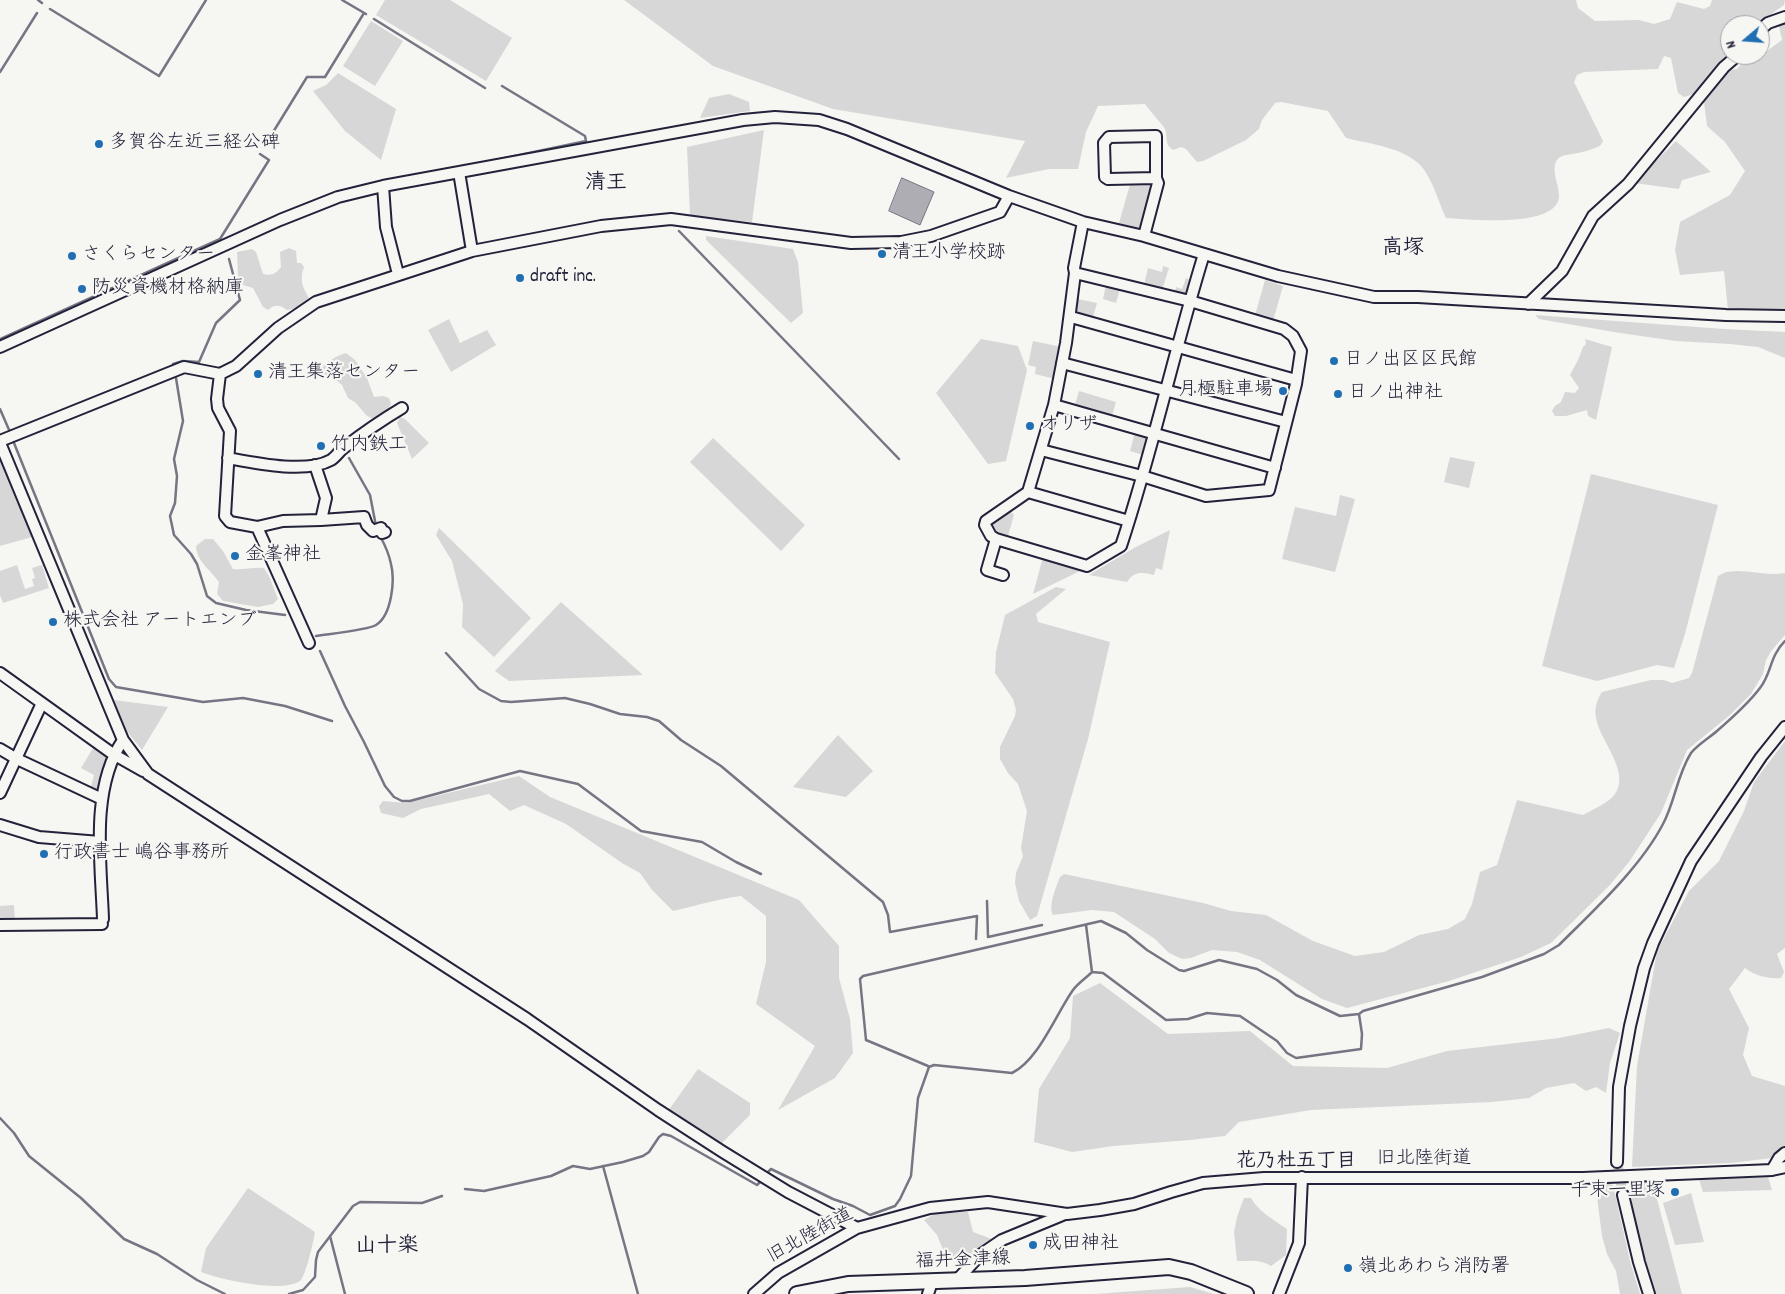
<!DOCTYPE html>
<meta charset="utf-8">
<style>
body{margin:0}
#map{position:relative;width:1785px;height:1294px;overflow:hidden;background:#f6f6f2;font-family:Dekko,sans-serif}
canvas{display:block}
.north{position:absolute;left:1720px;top:15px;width:50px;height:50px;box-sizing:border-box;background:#f6f6f2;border:1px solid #a1a1a9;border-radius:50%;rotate:252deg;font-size:14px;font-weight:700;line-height:20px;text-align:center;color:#22223b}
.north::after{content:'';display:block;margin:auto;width:18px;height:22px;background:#1f6fb2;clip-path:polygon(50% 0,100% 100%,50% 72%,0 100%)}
</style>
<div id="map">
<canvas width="1785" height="1294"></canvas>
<div class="north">N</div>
</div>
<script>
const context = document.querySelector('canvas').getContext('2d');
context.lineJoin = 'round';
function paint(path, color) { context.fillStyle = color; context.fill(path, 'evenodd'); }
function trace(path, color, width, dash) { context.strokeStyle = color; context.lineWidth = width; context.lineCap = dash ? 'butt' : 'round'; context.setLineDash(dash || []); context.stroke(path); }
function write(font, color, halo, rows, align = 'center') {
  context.font = font + ' Dekko,"Klee One",sans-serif'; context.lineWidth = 4.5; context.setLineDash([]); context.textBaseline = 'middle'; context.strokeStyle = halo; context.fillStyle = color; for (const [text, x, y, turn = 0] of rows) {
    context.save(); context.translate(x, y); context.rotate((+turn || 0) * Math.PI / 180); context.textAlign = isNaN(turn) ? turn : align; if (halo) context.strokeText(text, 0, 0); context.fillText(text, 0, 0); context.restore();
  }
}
paint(new Path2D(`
 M385 0H450L512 38 486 81 376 15Z
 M624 0H1576L1578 8 1595 21 1639 20 1654 24 1670 19 1677 2 1704 9 1710 6 1712 0H1785L1784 5 1764 19 1758 25H1730L1731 55C1718 70 1704 93 1684 97L1678 93 1671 58 1664 56 1658 69 1584 72 1577 75 1574 82 1603 141 1600 146C1594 148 1588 151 1582 152 1576 154 1566 154 1560 157 1548 166 1560 185 1559 197 1556 229 1467 219 1446 218 1439 203 1432 178 1421 166 1403 147 1370 144 1346 138L1328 111 1281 102 1275 103 1262 120 1259 129 1246 140 1203 161 1197 162 1186 149 1181 147 1173 150C1164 144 1168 138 1165 129 1162 124 1149 110 1145 104L1098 106 1086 132 1078 169H1049L1006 178 1025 141 833 109 713 66Z
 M371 21 403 41 375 86 343 66Z
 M1785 24V310H1728L1724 271 1680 275 1675 250 1680 222 1730 195 1745 171 1725 142 1707 126 1704 102 1730 70 1737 69 1743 62 1756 59 1782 40 1779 26Z
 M338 73 396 109 381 160 345 131 313 91 326 85Z
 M729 94 749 102 750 111 700 118 709 98Z
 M764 130 752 222 690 216 687 147Z
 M1676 141 1711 172 1682 180 1679 189 1634 183Z
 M1150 180 1154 186 1142 227 1139 229 1119 223 1131 181Z
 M706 236 793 249 798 262 803 313 791 323 706 240Z
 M289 248 296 251 297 263H301L304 267C299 280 303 288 309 298L297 308 287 310C280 305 275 304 268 310L263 307 253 288 243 285 238 275 237 252 252 249 256 252 263 274C271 276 276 274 281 267L280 252Z
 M1163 266 1169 268 1162 290 1144 285 1148 268 1162 272Z
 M1186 278 1191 281 1186 297 1174 295 1176 287 1182 289Z
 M1265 280 1283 286 1272 324 1254 319Z
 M1106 285 1120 289 1116 303 1103 299Z
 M1078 299 1097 303 1092 320 1077 315 1075 310Z
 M1535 315 1724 329 1785 332V358L1758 347 1730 344 1676 341 1620 333 1539 319Z
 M449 319 460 343 487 330 496 345 451 372 428 330Z
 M981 339 1018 346 1027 370 1006 461 988 464 936 393Z
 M1585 339 1612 347 1596 420 1588 416 1587 410 1566 416H1555L1552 411 1555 406 1561 402 1565 392 1575 393 1579 388 1570 375 1578 360 1583 347 1586 344Z
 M1033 341 1061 347 1055 379 1035 374 1036 367 1028 365Z
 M346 353 355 360 367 378 374 397 383 396 389 398 391 404 385 415 373 419 366 415 356 403 348 398 342 385 336 380 321 375 319 372C325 362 334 357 346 353Z
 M1079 391 1116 402 1111 419 1074 408Z
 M400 417 405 419 429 443 412 459 397 423Z
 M1135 432 1145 435 1147 439 1143 455 1130 451Z
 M713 438 805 525 781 551 690 462Z
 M1450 457 1475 462 1469 488 1444 482Z
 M0 458 32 537 0 546Z
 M1591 474 1718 505 1685 634 1674 668 1657 665 1597 681 1542 666Z
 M1340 495 1355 499 1335 572 1282 559 1295 507 1336 516Z
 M1009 510 1014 515 1008 536 993 531 990 525 991 521Z
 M439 528 531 618 494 657 462 627 463 604 452 561 436 535Z
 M1170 530 1162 570 1156 568 1154 575C1142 572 1134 571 1127 582L1089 575 1134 548Z
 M205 539H213L223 551 233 569C243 570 253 567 264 568L269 576 278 599 273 604 258 607 223 601 217 594 219 582C210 569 197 562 196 546Z
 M1043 557 1084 569 1033 594Z
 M17 565 25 589 34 586 32 579 35 578 32 568 42 565 49 588 3 603 0 595V571Z
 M1737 571C1754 571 1768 576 1785 573V635L1772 650 1766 660 1763 674 1751 694 1730 715 1687 750 1661 813 1629 862 1609 886 1551 943 1521 957 1449 981 1347 1008 1322 999 1260 960 1237 952 1212 950 1191 958 1182 959 1169 953 1155 939 1114 912 1092 910 1053 915C1048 906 1056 887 1060 877L1064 874 1203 903 1231 911 1266 915 1313 941 1355 956 1384 952 1419 935 1448 929 1465 919 1472 904 1480 872 1497 865 1517 800 1583 815C1592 810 1610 802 1615 794 1631 772 1599 739 1596 718 1594 708 1597 700 1602 692L1651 680H1664L1672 683 1689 678 1692 673 1718 576 1726 572Z
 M1056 587 1066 589 1036 614 1038 622 1110 642 1088 739 1037 916 1030 920 1019 901 1015 883 1016 873 1023 856 1021 848 1027 811 1018 784 1008 773 1000 759V747L1015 716 1016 710 1013 699 995 673 996 652 1005 615Z
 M561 602 643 675 509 681 495 671Z
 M114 700 168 707 142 750 125 729Z
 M838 735 873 771 846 797 793 787Z
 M1785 741V948L1777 954 1784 972 1781 978C1768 979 1755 976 1745 968L1729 989 1749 1028 1743 1055 1752 1076 1785 1086V1150L1772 1158 1731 1163 1632 1167 1637 1066 1657 951 1689 891 1719 861 1744 811 1754 782Z
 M95 745 107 754 109 758 99 790 96 792 90 790 94 775 81 768Z
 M519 776 550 797 799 900 839 946V978L850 1019 853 1053 835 1078 778 1110 815 1046 756 1004 766 962V916L741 896C717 899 696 906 673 911L652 890 640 873 622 863 566 824 524 805 510 811 489 794 421 809 403 818 381 813 379 806 383 801 406 803Z
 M14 905 15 923H0V906Z
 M1100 983 1168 1034 1250 1031 1293 1066 1387 1068 1447 1051 1559 1038 1609 1028 1620 1033 1610 1063 1606 1093 1596 1087 1586 1091 1574 1083 1546 1088 1529 1098 1492 1102 1311 1110 1239 1122 1225 1136 1190 1140 1113 1146 1072 1152 1034 1142 1039 1089 1070 1038 1073 996Z
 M698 1069 750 1103V1115L722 1143 668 1111Z
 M1768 1177 1772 1190 1703 1192 1699 1179Z
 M1652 1180 1682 1294H1656L1630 1212 1632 1203 1630 1183Z
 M1605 1183 1613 1185 1630 1261 1640 1294H1620L1616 1271 1607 1254 1602 1236 1597 1197 1598 1188Z
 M248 1188 315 1232C313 1243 307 1271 301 1280 286 1294 221 1280 201 1272L206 1248Z
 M1691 1193 1704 1242 1675 1245 1663 1203Z
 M1244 1198H1251C1258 1211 1275 1221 1287 1229L1286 1255 1271 1266C1260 1259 1249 1261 1237 1261L1234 1232 1237 1217Z
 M968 1212 973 1232 992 1239 966 1256 946 1257 937 1235 924 1220 936 1213Z
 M1190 1287 1214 1294H1095Z`), '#d7d7d7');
const water = new Path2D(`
 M902 178 934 192 920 225 889 211Z`);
paint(water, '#adadb3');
trace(water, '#757583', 1);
trace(new Path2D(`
 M38 0 42 3
 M342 0 366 14
 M50 9 159 76 206 0
 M374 19 485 88
 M0 72 37 13
 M267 142 307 77H325L364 13
 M472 165 586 141 585 136 502 86
 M679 231 899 459
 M0 339 220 239 269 160 260 154
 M173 364 183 361 199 362 216 323 240 300 229 259
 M176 378 183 421 174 459 177 476 175 503 170 516 174 535 191 554 197 564 207 596 216 603 246 610 285 615
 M0 409 10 432
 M14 443 109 679 116 687 203 702 243 698 285 706 332 721
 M349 458 370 495 376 526
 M316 636C328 634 368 630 376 625 392 615 395 580 391 564 389 554 385 545 380 536
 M320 651 345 706 364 742 385 786 394 797 402 801H410L520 771 578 784 641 831 702 842 736 862 761 874
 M446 653 479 689 501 701 511 702 565 698 590 704 620 714 647 717 659 721 681 740 721 766 883 902 888 915 890 932 977 916 976 939
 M987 901 988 937 1042 925
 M1086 925 1092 972
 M928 1066 866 1040 860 979 863 976 1101 921 1126 933 1147 950 1179 970 1184 971 1219 960 1257 969 1277 980 1296 995 1340 1016 1359 1014
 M0 1118 14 1133 29 1156 81 1198 124 1239 157 1254 197 1280 225 1294
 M603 1166 638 1294
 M765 1175 771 1169 833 1199 853 1206 870 1215 895 1206 900 1199 911 1176 918 1098 929 1067 934 1065 1012 1073C1038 1061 1056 1014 1073 990 1078 983 1086 978 1092 972L1103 973 1166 1020 1188 1019 1207 1013 1240 1016 1277 1041 1287 1053 1296 1058 1361 1049 1362 1034 1359 1014 1363 1011 1482 977 1544 954 1559 945C1594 910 1640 868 1663 824 1675 802 1677 775 1691 753 1697 745 1709 738 1717 731 1732 718 1748 704 1760 688 1772 673 1769 657 1785 641
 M465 1189 484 1191 551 1176 573 1166 590 1169 623 1162 643 1156 649 1152 659 1137 663 1134 671 1136 757 1185 762 1180
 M330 1236 345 1294
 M289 1294 303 1290 315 1277 316 1260 318 1252 353 1206 360 1202 422 1203 442 1196`), '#757583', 2.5);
trace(new Path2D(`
 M1617 1162 1623 1195`), '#cccccd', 10, [10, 5]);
const minor = new Path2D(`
 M1760 30 1768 23 1785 17
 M459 172 472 251
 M383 186 386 227 398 274
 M1083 222 1074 268 1075 273 1066 343 1054 405 1028 492 986 521 985 525 991 536 996 539 1087 566 1121 546C1153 450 1174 351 1204 254
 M1144 236 1158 183 1156 178V136L1109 137 1104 143 1105 177 1108 179 1156 178
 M1528 304 1562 271 1593 216 1628 184 1724 67 1738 55
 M1071 317 1296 380
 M0 347 280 220 338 197 383 186 743 120 775 117 819 120 847 129 1009 196 1083 222 1144 236 1278 276 1374 297H1418L1726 315 1785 316
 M1062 363 1286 422
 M220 374 217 399 218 408 230 431 225 516 230 522 257 527 309 643
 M1054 405 1275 468
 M0 441 184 367 220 374 236 366 278 328 316 302 472 251 601 226 671 219 851 243 901 242 931 236 1000 212 1009 196
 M0 443 123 740 148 774 527 1019 658 1110 723 1152 788 1192 857 1228
 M1041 450 1142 476 1206 496 1269 490 1296 384 1301 351 1293 336 1284 329 1190 301 1075 273
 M228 458C255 463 306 474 331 460 336 457 340 450 345 447 363 433 382 420 402 408
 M1028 492 1129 521
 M321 520 364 517 367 525 373 531 381 528 382 533 385 532
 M257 527 283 521 321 520 326 498 315 465
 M996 539 987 570 1003 575
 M0 673 113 754 143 771
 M0 749 17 759 102 799
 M0 793 42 703
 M0 825 39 837 100 842
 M103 919C101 862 90 789 123 740
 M0 925 102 924
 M1617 1162 1619 1087 1630 1026 1644 968 1653 943 1691 861 1761 757 1785 727
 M1772 1170 1779 1158 1785 1153
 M1623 1195 1639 1262 1649 1294
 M957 1280 980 1255 1002 1240 1065 1214
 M754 1294 778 1273 857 1228 930 1208 988 1202 1067 1214 1100 1210 1134 1204 1171 1192 1203 1183 1264 1178H1583L1772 1170 1785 1167
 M928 1294 932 1282
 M1279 1294 1299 1243 1302 1177`);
const major = new Path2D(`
 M797 1294 848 1284 1025 1278 1169 1267 1191 1272 1246 1294`);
trace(minor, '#22223b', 14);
trace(major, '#22223b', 18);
trace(minor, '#f6f6f2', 10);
trace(major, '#f6f6f2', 14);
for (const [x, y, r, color] of [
 [99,144,5,"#1f6fb2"],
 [882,254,5,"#1f6fb2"],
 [72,256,5,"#1f6fb2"],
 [520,278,5,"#1f6fb2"],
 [82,289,5,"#1f6fb2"],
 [1334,361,5,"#1f6fb2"],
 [258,374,5,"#1f6fb2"],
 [1283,391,5,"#1f6fb2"],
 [1338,394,5,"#1f6fb2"],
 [1030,426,5,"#1f6fb2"],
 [321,446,5,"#1f6fb2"],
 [235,556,5,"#1f6fb2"],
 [53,622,5,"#1f6fb2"],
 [44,854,5,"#1f6fb2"],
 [1675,1192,5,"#1f6fb2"],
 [1033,1245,5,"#1f6fb2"],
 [1348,1268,5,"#1f6fb2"]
]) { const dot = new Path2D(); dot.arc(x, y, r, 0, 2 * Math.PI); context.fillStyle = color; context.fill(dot); trace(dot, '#f6f6f2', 2); }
write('19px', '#22223b', '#f6f6f2', [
 ["多賀谷左近三経公碑",109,144],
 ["清王小学校跡",892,254],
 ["さくらセンター",82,256],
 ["draft inc.",530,278],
 ["防災資機材格納庫",92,289],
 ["日ノ出区区民館",1344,361],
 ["清王集落センター",268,374],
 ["月極駐車場",1273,391,"right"],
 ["日ノ出神社",1348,394],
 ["オリザ",1040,426],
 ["竹内鉄工",331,446],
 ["金峯神社",245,556],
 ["株式会社 アートエンブ",63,622],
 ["行政書士 嶋谷事務所",54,854],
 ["千束一里塚",1665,1192,"right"],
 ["成田神社",1043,1245],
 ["嶺北あわら消防署",1358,1268]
], 'left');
write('19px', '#22223b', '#f6f6f2', [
 ["旧北陸街道",1424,1160],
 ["旧北陸街道",811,1237,-29],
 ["福井金津線",963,1262,-2]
]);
write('bold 20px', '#22223b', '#f6f6f2', [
 ["花乃杜五丁目",1296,1163]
]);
write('bold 21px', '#22223b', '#f6f6f2', [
 ["清王",606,185],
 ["高塚",1403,250],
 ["山十楽",387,1248]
]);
</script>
